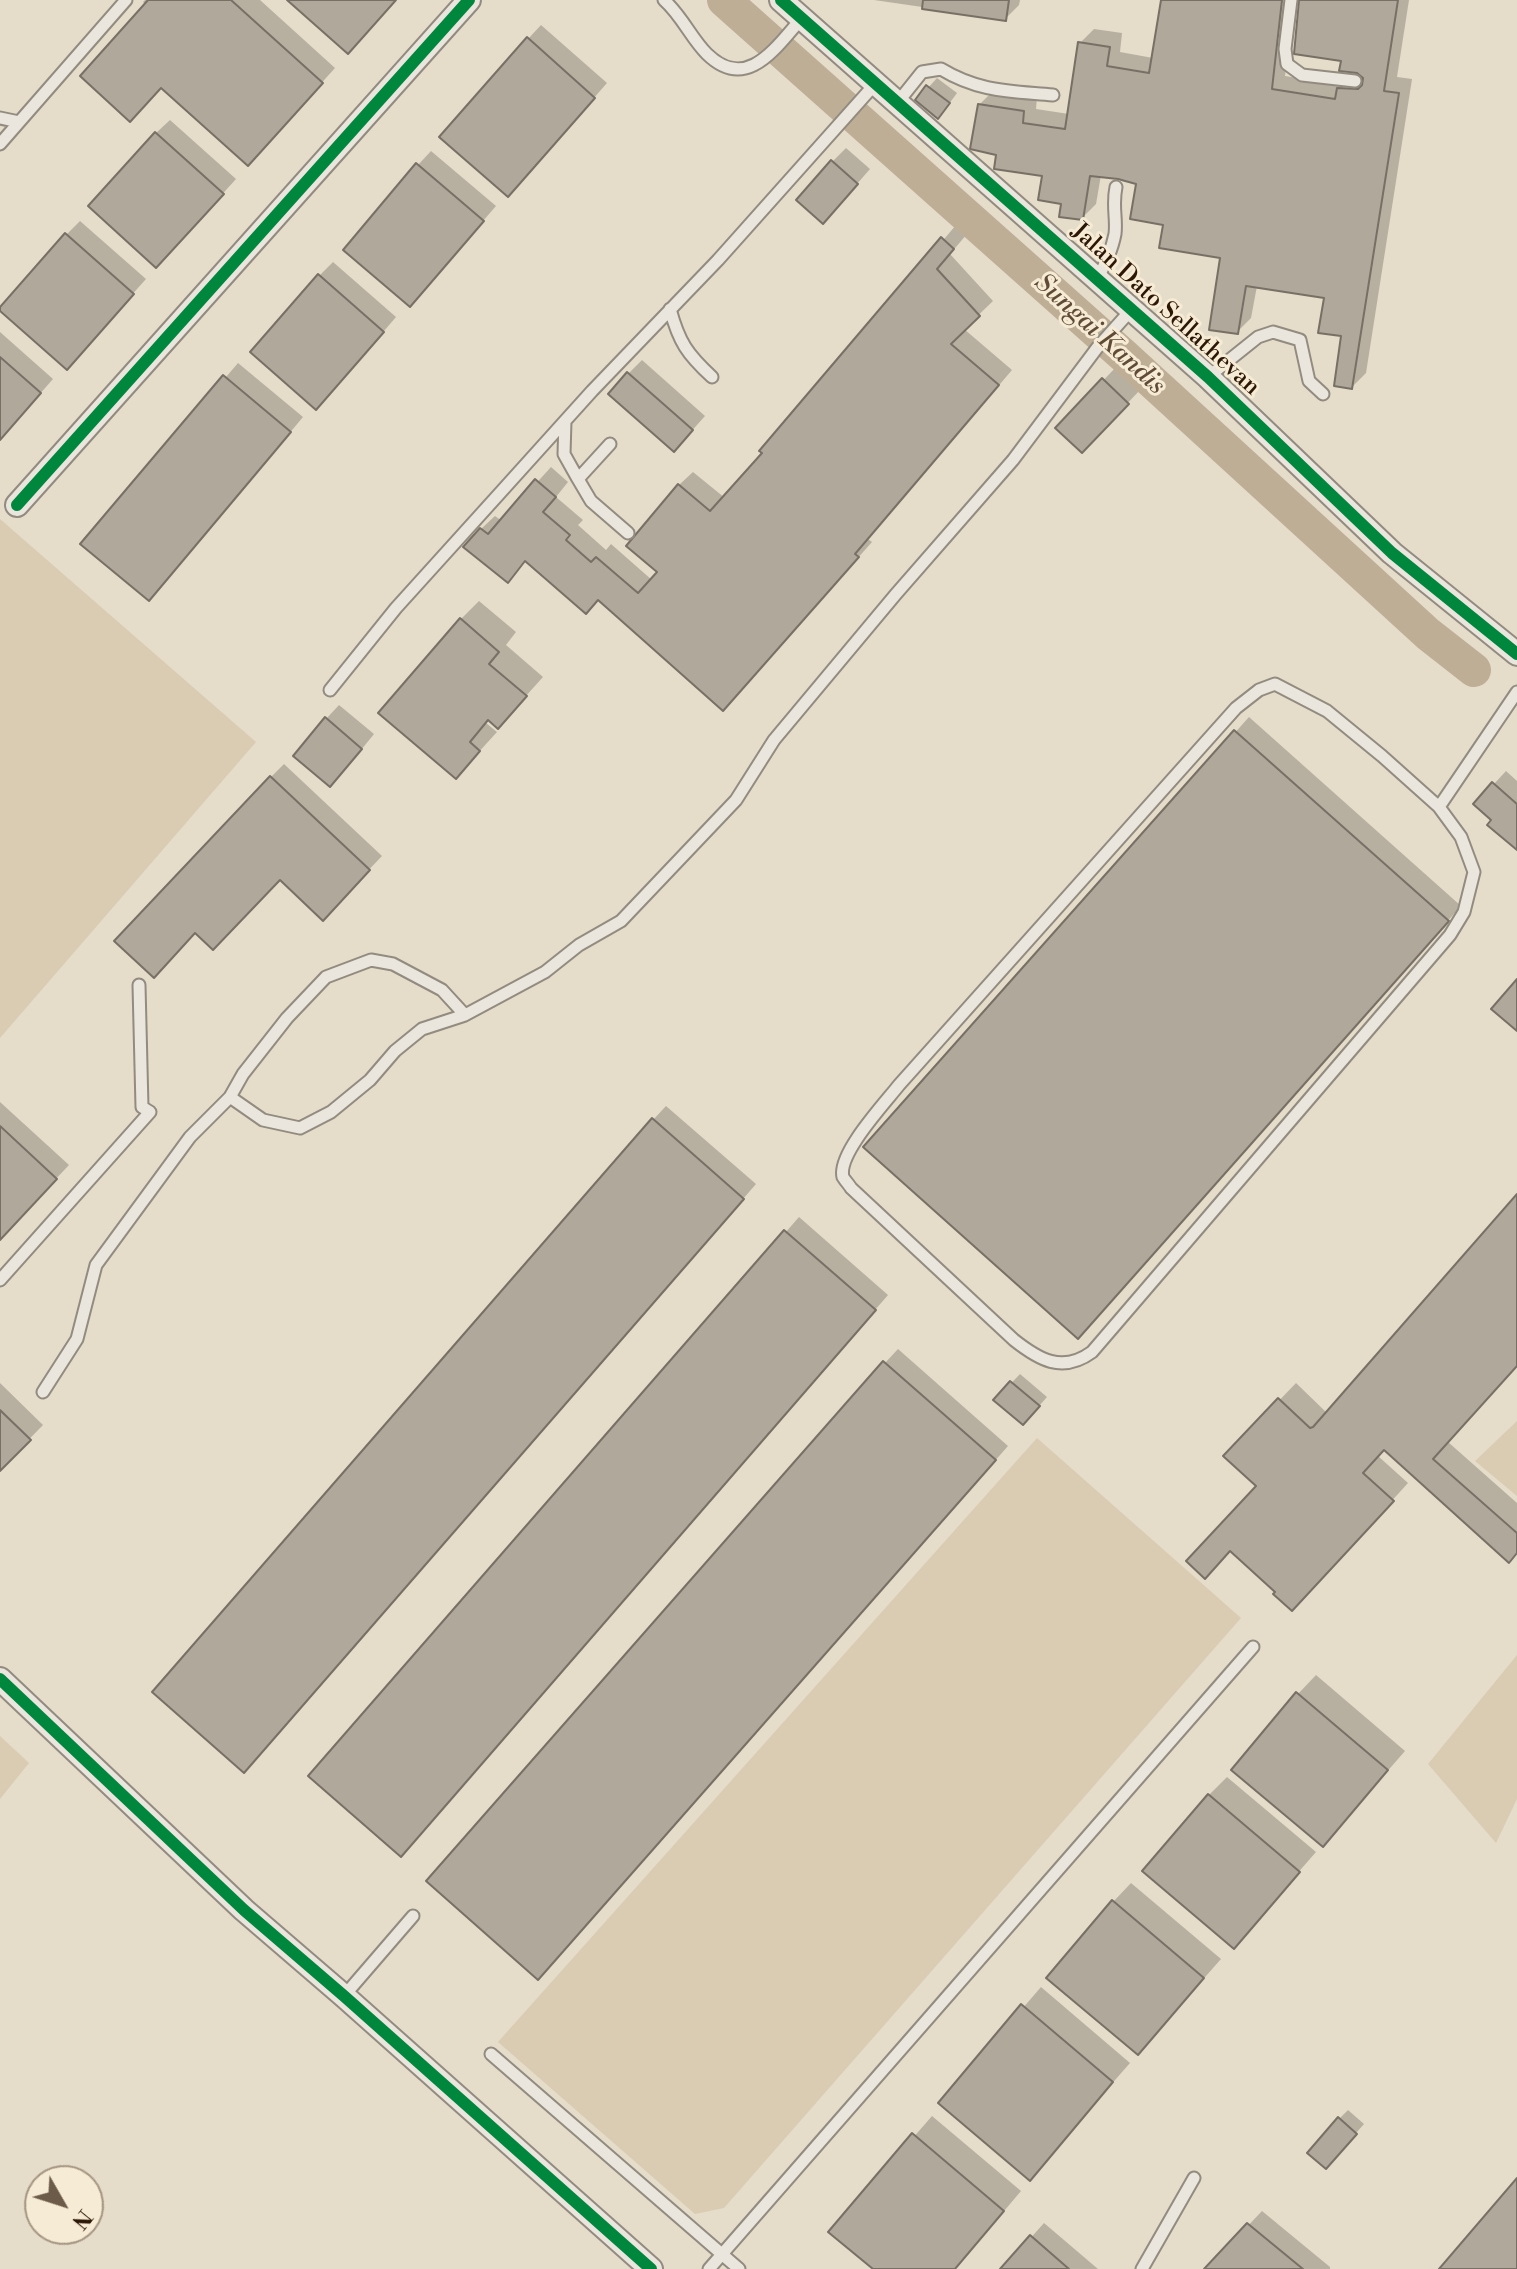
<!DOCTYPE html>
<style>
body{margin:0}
#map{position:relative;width:1517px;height:2269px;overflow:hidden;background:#e5dcca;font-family:"Libre Bodoni",serif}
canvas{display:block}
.north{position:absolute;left:24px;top:2165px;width:80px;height:80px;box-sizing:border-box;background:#f6ebd5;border:2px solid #a59682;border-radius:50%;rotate:129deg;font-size:22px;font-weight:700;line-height:32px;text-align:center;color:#2c1605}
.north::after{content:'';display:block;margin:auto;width:28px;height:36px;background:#6d5b4a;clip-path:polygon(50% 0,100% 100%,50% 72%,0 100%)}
</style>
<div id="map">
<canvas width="1517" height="2269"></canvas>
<div class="north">N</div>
</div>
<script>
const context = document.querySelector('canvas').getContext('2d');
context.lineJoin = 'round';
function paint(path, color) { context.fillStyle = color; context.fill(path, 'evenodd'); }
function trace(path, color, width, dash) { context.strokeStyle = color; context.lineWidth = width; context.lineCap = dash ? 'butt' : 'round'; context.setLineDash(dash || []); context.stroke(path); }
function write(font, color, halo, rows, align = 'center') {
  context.font = font + ' "Libre Bodoni",serif'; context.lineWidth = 6; context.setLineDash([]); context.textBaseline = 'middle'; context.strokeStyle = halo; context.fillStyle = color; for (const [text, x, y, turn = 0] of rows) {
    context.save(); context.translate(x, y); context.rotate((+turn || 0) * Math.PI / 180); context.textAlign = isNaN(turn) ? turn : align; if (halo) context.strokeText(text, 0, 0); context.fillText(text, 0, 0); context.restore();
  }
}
paint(new Path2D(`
 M0 519 256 742 0 1038Z
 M1517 1421V1496L1475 1461Z
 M1037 1438 1241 1618 724 2208 695 2214 498 2042Z
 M1517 1655V1799L1496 1843 1428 1764Z
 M0 1736 29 1763 0 1799Z`), '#d9ccb2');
paint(new Path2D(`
 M145 0H260L335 68 261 150 143 2Z
 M874 0H1020L1019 5 1005 19Z
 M1163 0H1294L1285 76 1343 85 1356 71 1343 60 1301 0H1409L1397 77 1412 79 1366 373 1352 387 1343 335 1326 296 1257 286 1251 318 1237 332 1223 256 1165 223 1139 183 1101 175 1096 204 1082 218 1063 202 1044 174 999 153 979 105 993 91 1037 97 1036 109 1069 114 1080 43 1094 29 1122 33 1120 52 1153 58Z
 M541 25 607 83 521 181 528 39Z
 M937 78 957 93 946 108 918 99Z
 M170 120 236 179 170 252 156 133Z
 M846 148 870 169 836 208 832 162Z
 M431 151 496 206 410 305 418 165Z
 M80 221 146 279 80 353 66 235Z
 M956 225 967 234 950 254 993 301 964 329 1012 370 868 539 872 542 737 694 599 598 527 560 508 580 481 529 495 516 502 521 551 467 568 482 556 497 583 520 578 525 606 550 611 544 652 580 659 571 679 485 693 472 725 498Z
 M333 262 396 317 330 394 319 276Z
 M0 332 53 379 0 439Z
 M642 360 705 416 688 435 628 374Z
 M238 363 303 417 163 584 158 457Z
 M1117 366 1141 389 1082 451 1058 428Z
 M479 601 516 632 506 645 543 677 498 727 490 719 486 723 497 732 456 777 461 619Z
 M339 705 374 734 344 771 326 719Z
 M1249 717 1461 906 1091 1322 866 1146Z
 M284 764 382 856 336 904 271 777Z
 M1506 771 1517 781V847L1494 820V784Z
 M0 1102 69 1165 20 1217 0 1225Z
 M666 1106 756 1184 258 1757 653 1120Z
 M1517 1197V1365L1448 1442 1517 1503V1552L1385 1448 1378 1456 1408 1483 1308 1593 1258 1486 1226 1456 1296 1383 1327 1413Z
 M799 1217 888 1295 414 1841 311 1776Z
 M898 1349 1008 1446 552 1964 885 1363Z
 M1020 1374 1047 1397 1032 1414 996 1399Z
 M0 1383 43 1425 0 1469Z
 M1316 1675 1405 1751 1323 1845 1298 1694Z
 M1227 1777 1316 1852 1234 1946 1209 1795Z
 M1131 1883 1221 1959 1138 2053 1113 1902Z
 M1041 1987 1130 2063 1029 2178 941 2103Z
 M1348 2110 1364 2124 1334 2158 1339 2119Z
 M932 2116 1021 2191 955 2269H876L831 2232Z
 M1262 2211 1330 2267V2269H1207Z
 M1044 2223 1098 2269H1003Z`), '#0003');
trace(new Path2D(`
 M724 0 1123 355 1428 634 1474 670`), '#beae96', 34);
const building = new Path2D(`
 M148 0H231L323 83 248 166 161 88 130 122 80 76Z
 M287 0H396L348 54Z
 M923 0H1009L1006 21 922 9Z
 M1161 0H1282L1272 89 1335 99 1337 88 1358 89 1362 85 1363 78 1357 73 1339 71 1341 61 1294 54 1299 0H1398L1384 91 1399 93 1352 389 1334 386 1341 336 1318 333 1324 298 1246 286 1238 334 1209 330 1220 258 1159 248 1163 225 1130 219 1136 184 1118 179 1090 176 1083 220 1059 217 1061 204 1038 200 1042 176 994 169 996 155 970 149 978 104 1024 111 1023 123 1065 129 1078 42 1110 47 1107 66 1149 73Z
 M527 37 595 98 508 197 439 137Z
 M926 85 950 103 938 119 915 100Z
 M155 132 224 194 156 268 88 206Z
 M831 160 858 184 823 224 796 200Z
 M416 163 484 221 410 307 343 250Z
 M65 233 134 294 67 370 0 311V307Z
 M941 237 954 249 937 269 980 316 951 344 999 385 855 554 859 557 723 711 598 600 586 614 525 561 508 583 463 547 480 528 488 534 535 479 556 497 543 512 570 535 566 540 591 562 596 557 638 593 657 572 626 546 678 484 710 511 762 453 759 451Z
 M318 274 384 332 316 410 250 352Z
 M0 357 41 393 0 440Z
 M627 372 693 430 674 452 608 394Z
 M223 375 291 432 149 601 80 544Z
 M1102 378 1129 404 1082 453 1055 428Z
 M460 618 499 652 489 664 527 696 498 729 488 720 470 742 480 751 456 779 378 713Z
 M325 717 362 749 330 787 293 756Z
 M1234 730 1449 921 1078 1339 863 1147Z
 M270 776 370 870 323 921 280 880 213 950 195 933 154 978 114 941Z
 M1492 782 1517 804V850L1487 825 1491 820 1473 804Z
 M1517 979V1031L1491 1009Z
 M652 1118 744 1199 244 1773 152 1692Z
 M0 1126 57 1179 0 1240Z
 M1517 1194V1366L1433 1459 1517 1533V1553L1509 1563 1384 1450 1363 1473 1394 1501 1292 1611 1273 1594 1275 1592 1230 1551 1205 1579 1186 1561 1256 1486 1223 1456 1278 1398 1310 1428 1313 1427Z
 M784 1230 876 1310 401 1857 308 1776Z
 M883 1361 996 1460 538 1980 426 1881Z
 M1010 1381 1040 1406 1023 1425 993 1400Z
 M0 1410 31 1440 0 1471Z
 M1296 1692 1388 1770 1323 1847 1231 1770Z
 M1208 1794 1300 1872 1234 1949 1142 1871Z
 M1112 1900 1204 1978 1138 2055 1046 1978Z
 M1021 2004 1113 2082 1030 2181 938 2103Z
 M1338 2117 1357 2134 1326 2169 1307 2153Z
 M912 2133 1004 2211 955 2269H873L828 2232Z
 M1517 2178V2269H1439Z
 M1247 2223 1303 2269H1204Z
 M1030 2235 1069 2269H1000Z`);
paint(building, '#afa89b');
trace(building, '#787065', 2);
const lane = new Path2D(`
 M664 0C682 16 691 38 707 54 747 93 776 47 802 18
 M1291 0 1285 49 1287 64 1302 75 1355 81
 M898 102 922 72 941 69C979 92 1010 91 1053 95
 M0 118 19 122
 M0 144 126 0
 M1098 278C1105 264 1112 250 1115 234 1117 218 1112 206 1116 187
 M670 309C679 342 687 354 712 377
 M1208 377 1258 337 1273 332 1300 340 1309 381 1323 394
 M565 421 564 454 578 479 591 501 628 533
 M578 479 610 444
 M1275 684 1327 711 1382 756 1439 807 1461 837 1474 872 1464 912 1450 935 1092 1352C1062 1374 1038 1359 1014 1340L851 1188C850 1186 844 1179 843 1177 837 1154 885 1103 899 1085L1236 708 1259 690Z
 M330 690 396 608 500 493 592 391 718 260 876 83
 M1439 807 1517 692
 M230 1097 243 1074 287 1018 326 977 371 960 393 964 442 990 465 1015
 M0 1280 150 1112 142 1107 139 985
 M43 1392 77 1339 96 1265 190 1137 230 1097 263 1120 300 1128 331 1112 370 1080 395 1051 422 1029 465 1015 545 972 579 945 621 921 736 800 774 740 896 594 1013 460 1097 348 1132 309
 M344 1996 413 1916
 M491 2054 739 2269
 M709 2269 1253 1647
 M1142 2269 1194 2178`);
const street = new Path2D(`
 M781 0 1208 377 1392 553 1517 654
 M17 505 469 0
 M0 1679 244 1910 344 1996 651 2269`);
trace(lane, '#928b7f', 15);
trace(street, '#928b7f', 26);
trace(lane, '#eae5dd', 11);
trace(street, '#eae5dd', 22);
trace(new Path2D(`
 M781 0 1208 377 1392 553 1517 654
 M17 505 469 0
 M0 1679 244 1910 344 1996 651 2269`), '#00873e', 12);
write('24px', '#2c1605', '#f6ebd5', [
 ["Jalan Dato Sellathevan",1165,310,42]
]);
write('italic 26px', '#604b36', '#f6ebd5', [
 ["Sungai Kandis",1099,335,42]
]);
</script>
